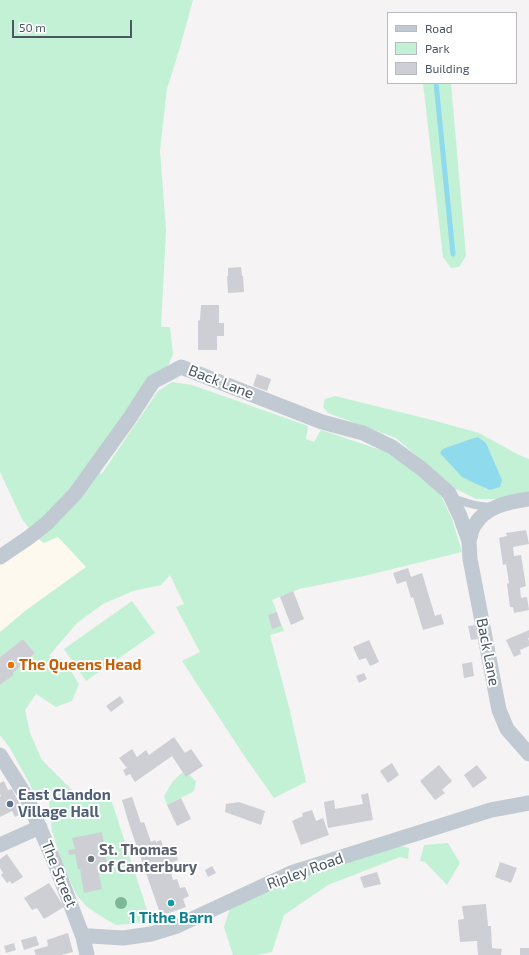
<!DOCTYPE html>
<style>
body{margin:0}
#map{position:relative;width:529px;height:955px;overflow:hidden;background:#f5f3f3;font-family:"Exo 2",sans-serif}
canvas{display:block}
.legend{position:absolute;left:387px;top:12px;width:130px;height:72px;box-sizing:border-box;background:#fff;border:1px solid #b7bbc0;margin:0;padding:5px 7px;list-style:none;font-size:12px;color:#4a5661}
.legend li{display:flex;align-items:center;gap:8px;height:20px}
.legend b{width:20px;border:1px solid #b7bbc0}
.scale{position:absolute;left:12px;top:20px;width:120px;height:18px;box-sizing:border-box;border:2px solid #4a5661;border-top:0;padding-left:5px;font-size:12px;line-height:14px;white-space:nowrap;color:#4a5661;-webkit-text-stroke:3px #fff;paint-order:stroke}
</style>
<div id="map">
<canvas width="529" height="955"></canvas>
<ul class="legend">
<li><b style="height:5px;background:#c1cad2"></b>Road</li>
<li><b style="height:11px;background:#c3f1d5"></b>Park</li>
<li><b style="height:11px;background:#cdcfd5"></b>Building</li>
</ul>
<div class="scale">50 m</div>
</div>
<script>
const context = document.querySelector('canvas').getContext('2d');
context.lineJoin = 'round';
function paint(path, color) { context.fillStyle = color; context.fill(path, 'evenodd'); }
function trace(path, color, width, dash) { context.strokeStyle = color; context.lineWidth = width; context.lineCap = dash ? 'butt' : 'round'; context.setLineDash(dash || []); context.stroke(path); }
function write(font, color, halo, rows, align = 'center') {
  context.font = font + ' "Exo 2",sans-serif'; context.lineWidth = 4; context.setLineDash([]); context.textBaseline = 'middle'; context.strokeStyle = halo; context.fillStyle = color; for (const [text, x, y, turn = 0] of rows) {
    context.save(); context.translate(x, y); context.rotate((+turn || 0) * Math.PI / 180); context.textAlign = isNaN(turn) ? turn : align; if (halo) context.strokeText(text, 0, 0); context.fillText(text, 0, 0); context.restore();
  }
}
paint(new Path2D(`
 M36 537H58L161 585 133 591 103 604 77 623 49 656 0 709V564Z`), '#fdf9ef');
paint(new Path2D(`
 M0 0H193L180 47 167 89 160 150 166 230 161 327H170L173 354 168 366 94 463 101 475 158 391 172 382 192 385 308 426 306 439 314 442 321 430 384 451 415 471 441 496 452 519 462 552 364 576 299 589 272 600 284 631 270 635 290 711 306 782 274 798 245 757 182 661 200 652 176 607 184 604 170 575 161 585 133 591 103 604 77 623 49 656 64 660 79 684 72 701 56 707 36 694 25 710 30 733 42 760 81 799 110 796 150 919 133 924 116 925 102 917 86 906 76 894 65 870 58 850 52 831 49 802 46 793 33 790 10 748 0 735V685L14 675 13 673 35 653 23 639 0 657V632L25 611 86 567 58 537 44 543 36 537 22 519 0 472Z
 M423 83H451L466 256 459 267 451 268 443 257Z
 M335 396 432 420 479 433 519 455 529 459V494L498 499H476L454 488 396 438 328 413 323 407 325 399Z
 M132 601 155 633 86 681 64 649Z
 M183 772 186 777 190 775 196 782 194 791 167 805 164 796 173 781Z
 M448 843 460 863 447 885 425 862 420 861 424 845Z
 M397 845 409 848 408 859 400 857 328 885 284 915 272 952 257 955H233L224 927 230 908 287 880Z`), '#c3f1d5');
paint(new Path2D(`
 M478 437 486 443 502 480 500 487 490 490 474 483 462 477 440 453 443 449C455 445 466 440 478 437Z`), '#90daee');
trace(new Path2D(`
 M436 83 453 254`), '#90daee', 5);
paint(new Path2D(`
 M241 267 242 276H243L244 292 228 293 227 276H228V268Z
 M201 305H219V323H224V336H217V350H198V321L200 320Z
 M257 374 271 379 267 391 253 386Z
 M526 530 529 544 513 547 514 556 521 555 526 586 520 588 521 598 527 597 529 610 514 613 513 607H510L507 584 509 583 506 564 503 565 499 538 507 536 506 533Z
 M408 568 411 577 422 573 435 616 441 614 444 624 423 630 413 597 411 598 406 581 397 584 393 573Z
 M293 591 304 619 291 625 280 597Z
 M277 612 281 626 272 629 268 615Z
 M475 625 478 639 471 640 468 626Z
 M529 630V638H528L529 641V646L520 650 521 654 514 657 506 640Z
 M23 639 35 653 13 673 14 675 0 685V657Z
 M369 640 379 662 370 666 366 658 359 660 353 647Z
 M472 662 474 676 464 678 462 664Z
 M364 673 367 679 359 683 356 676Z
 M120 696 124 702 111 712 106 706Z
 M174 737 185 753 191 749 203 766 186 777 172 756 135 782 130 774 126 776 123 770 127 768 119 758 132 749 137 757 146 750 149 755Z
 M392 763 399 775 388 783 380 771Z
 M439 765 452 781 442 790 445 793 435 800 420 781Z
 M477 765 487 778 473 788 464 775Z
 M4 781 8 790 12 789 24 812 15 817 12 811 0 817V797L1 796 0 794V783Z
 M368 793 373 820 328 828 324 802 334 800 335 809 363 804 361 795Z
 M132 797 141 823 144 822 151 842 155 840 156 842 161 840 164 849 159 851 161 857 176 852 178 860 170 863V864H172L175 872 171 873 173 880 177 879 180 888 185 887 189 896 183 899 186 907 161 916 130 827 122 800Z
 M181 798 191 819 177 826 167 805Z
 M239 802 265 811 261 825 225 812 226 804Z
 M312 810 316 821 323 818 329 835 301 845 292 821 303 816 302 813Z
 M102 832 107 863 97 865 102 889 84 893 80 869H78L75 854 69 855 68 850 75 849 72 838Z
 M7 854 23 877 12 884 10 881 7 883 1 875 3 873 0 868V859Z
 M500 862 517 868 511 883 495 877Z
 M212 866 216 873 208 877 205 870Z
 M377 872 381 884 364 888 360 877Z
 M49 883 64 907 44 919 37 908 32 910 24 898Z
 M486 904 488 926H491L492 948 502 949 501 955H478L477 941 460 942 458 920 464 919 462 906Z
 M68 933 73 952 61 955H36L34 950 48 946 47 940Z
 M36 936 39 945 24 950 21 940Z
 M14 943 16 950 6 953 4 946Z
 M520 948H529V955H520Z`), '#cdcfd5');
trace(new Path2D(`
 M452 498C465 502 478 508 493 506`), '#c1cad2', 8);
trace(new Path2D(`
 M469 541C471 536 471 530 474 526 485 506 509 502 529 499
 M0 557 28 538 46 524 75 494 129 419 153 382 181 367 322 422 363 433 392 447 422 469 449 493 460 516 469 541 470 559 499 710 507 729 529 754
 M0 755 26 796 54 861 83 937 87 955
 M0 845 40 827
 M83 937 90 936 123 938 151 934 177 926 291 873 491 810 529 803`), '#c1cad2', 15);
context.fillStyle = '#7bb799';
for (const [x, y] of [
 [121,903]
]) { context.beginPath(); context.arc(x, y, 6, 0, 2 * Math.PI); context.fill(); }
for (const [x, y, r, color] of [
 [11,665,4,"#e8710a"],
 [10,804,4,"#5c6f8a"],
 [91,859,4,"#6b7280"],
 [171,903,4,"#0f9aa8"]
]) { const dot = new Path2D(); dot.arc(x, y, r, 0, 2 * Math.PI); context.fillStyle = color; context.fill(dot); trace(dot, '#fff', 1.5); }
write('15px', '#4a5661', '#fff', [
 ["Back Lane",221,382,21],
 ["Back Lane",488,652,79],
 ["Ripley Road",305,871,-20],
 ["The Street",59,874,68]
]);
write('bold 15px', '#c56008', '#fff', [
 ["The Queens Head",19,665]
], 'left');
write('bold 15px', '#4e5e75', '#fff', [
 ["East Clandon",18,795],
 ["Village Hall",18,812]
], 'left');
write('bold 15px', '#5b616d', '#fff', [
 ["St. Thomas",99,850],
 ["of Canterbury",99,867]
], 'left');
write('bold 15px', '#0d838f', '#fff', [
 ["1 Tithe Barn",171,918]
]);
</script>
